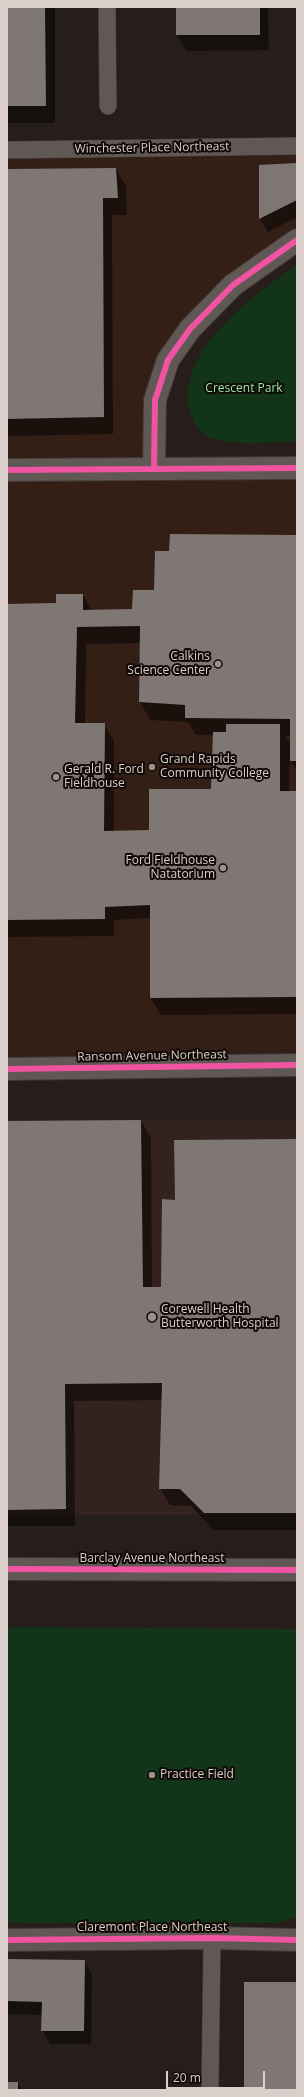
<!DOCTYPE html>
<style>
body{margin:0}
#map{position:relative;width:304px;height:2097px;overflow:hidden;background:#271e1b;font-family:"Open Sans",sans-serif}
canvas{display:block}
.frame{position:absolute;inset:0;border:8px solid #dacfca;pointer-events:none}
.scale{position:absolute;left:166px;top:2071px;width:99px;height:18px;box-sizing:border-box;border:2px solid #dacfca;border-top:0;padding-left:5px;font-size:12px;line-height:14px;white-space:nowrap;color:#dacfca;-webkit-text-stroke:3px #100906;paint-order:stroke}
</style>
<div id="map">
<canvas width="304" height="2097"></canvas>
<div class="frame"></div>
<div class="scale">20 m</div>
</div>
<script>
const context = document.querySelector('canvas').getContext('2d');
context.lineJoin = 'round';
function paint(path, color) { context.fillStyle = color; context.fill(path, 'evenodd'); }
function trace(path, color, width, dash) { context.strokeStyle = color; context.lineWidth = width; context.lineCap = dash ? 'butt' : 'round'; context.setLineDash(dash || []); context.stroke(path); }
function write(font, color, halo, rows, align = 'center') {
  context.font = font + ' "Open Sans",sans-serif'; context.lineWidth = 4; context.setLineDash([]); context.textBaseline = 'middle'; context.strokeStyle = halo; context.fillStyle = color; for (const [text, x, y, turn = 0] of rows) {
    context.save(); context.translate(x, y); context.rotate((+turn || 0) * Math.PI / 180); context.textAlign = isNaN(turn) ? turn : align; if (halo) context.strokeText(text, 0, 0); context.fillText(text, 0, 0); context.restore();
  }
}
paint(new Path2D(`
 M297 146V240L168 360 154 468H297V1066L7 1069V150Z`), '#331f16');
paint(new Path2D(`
 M7 1120H297V1515H7Z`), '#33221e');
paint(new Path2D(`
 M297 265V441C269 442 228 448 204 434 197 431 193 418 190 411 173 353 256 293 297 265Z
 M7 1627 297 1629V1917L278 1923H7Z`), '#123418');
paint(new Path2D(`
 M7 7H55V123H7Z
 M177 7H268L269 50 186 51 177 35Z
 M297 164V217L268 232 260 219V166Z
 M116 169 126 186 127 215H112L113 434 7 436V170Z
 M297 536V772L290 760 289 792H297V1014L161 1015 151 998 150 918 114 920V936L7 937V605L57 604 83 595 92 611 133 610 155 591 170 552ZM141 643 140 702 150 720 188 722 196 735H214L212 790 148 831 114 832V741L104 724H85L86 644ZM286 736H291V744Z
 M141 1121 151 1138 152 1288H162L176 1201 297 1140V1530H214L191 1506 170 1505 160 1488 163 1400 74 1401 75 1526H7V1122Z
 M7 1960 84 1961 92 1974 91 2044H50L42 2030V2015L7 2014Z
 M7 2083H18L22 2090H7Z`), '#0007');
paint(new Path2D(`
 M7 7H45L46 106H7Z
 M176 7H260V35H176Z
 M297 163V200L259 219V165Z
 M116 168 118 198H103L104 417 7 419V169Z
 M170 534 297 535V761H290V719L185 718V705L139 702 140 626 77 627 75 723H105L104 831 149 830V789H211L213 732H226V724H280V791H297V997L150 998V905L105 907V919L7 920V604L56 603V594H83V610L132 609 133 590H154L155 551H169Z
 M141 1120 143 1287H161L162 1199 175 1200 174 1140 297 1139V1513H204L180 1489H159L162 1383 65 1384 66 1509 7 1510V1121Z
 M7 1959 85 1960 84 2031H41L42 2002 7 2001Z
 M244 1982H297V2090H244Z
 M7 2082H18V2090H7Z`), '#7f7773');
const service = new Path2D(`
 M107 7 108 106
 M7 150 297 146
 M210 2090 212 1938`);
const minor = new Path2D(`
 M154 468 155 400 168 360 190 329 233 285 297 240
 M7 1069 297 1065
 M7 1569 297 1570
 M7 1940 212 1938 297 1940`);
const tertiary = new Path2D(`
 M7 470 297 468`);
trace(service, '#403836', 18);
trace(minor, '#403836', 24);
trace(tertiary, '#403836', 24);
trace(service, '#5f5855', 17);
trace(minor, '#5f5855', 22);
trace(tertiary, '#5f5855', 22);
trace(new Path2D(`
 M154 468 155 400 168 360 190 329 233 285 297 240
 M7 470 297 468
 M7 1069 297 1065
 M7 1569 297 1570
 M7 1940 212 1938 297 1940`), '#f153a3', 6);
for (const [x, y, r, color] of [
 [218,664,4,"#9b918d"],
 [152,767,4,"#9b918d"],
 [56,777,4,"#9b918d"],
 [223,868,4,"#9b918d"],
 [152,1317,5,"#9b918d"],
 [152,1775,4,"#9b918d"]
]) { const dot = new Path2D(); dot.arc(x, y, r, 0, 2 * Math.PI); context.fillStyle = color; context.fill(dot); trace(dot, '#100906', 1.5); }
write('12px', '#dacfca', '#100906', [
 ["Winchester Place Northeast",152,148,-1],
 ["Ransom Avenue Northeast",152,1056,-1],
 ["Barclay Avenue Northeast",152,1559],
 ["Claremont Place Northeast",152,1928]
]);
write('12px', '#9ae4a4', '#100906', [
 ["Crescent Park",244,389]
]);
write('12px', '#dacfca', '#100906', [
 ["Calkins",210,657,"right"],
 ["Science Center",210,671,"right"],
 ["Grand Rapids",160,760],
 ["Community College",160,774],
 ["Gerald R. Ford",64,770],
 ["Fieldhouse",64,784],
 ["Ford Fieldhouse",215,861,"right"],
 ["Natatorium",215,875,"right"],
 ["Corewell Health",161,1310],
 ["Butterworth Hospital",161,1324],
 ["Practice Field",160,1775]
], 'left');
</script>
